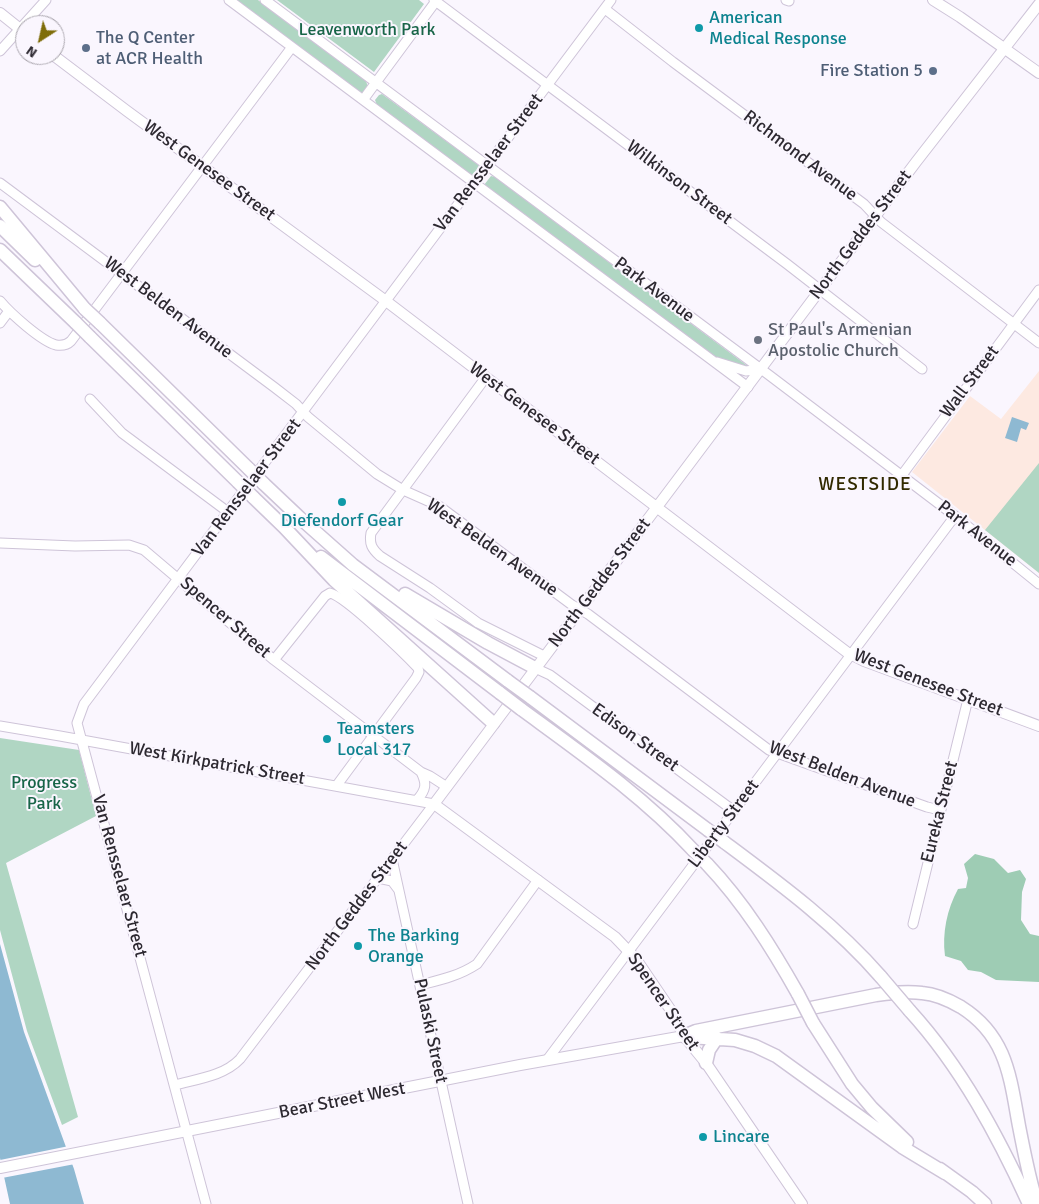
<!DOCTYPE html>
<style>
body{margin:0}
#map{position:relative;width:1039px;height:1204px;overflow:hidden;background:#faf6fe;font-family:Signika,sans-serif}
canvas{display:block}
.north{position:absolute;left:15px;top:15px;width:50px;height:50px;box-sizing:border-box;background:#faf6fe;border:1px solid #a8a4ac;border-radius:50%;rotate:215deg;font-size:14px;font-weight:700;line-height:20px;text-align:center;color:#2d2931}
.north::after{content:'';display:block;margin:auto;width:18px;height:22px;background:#7f6d09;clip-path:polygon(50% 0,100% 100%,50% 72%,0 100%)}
</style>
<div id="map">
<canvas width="1039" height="1204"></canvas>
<div class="north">N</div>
</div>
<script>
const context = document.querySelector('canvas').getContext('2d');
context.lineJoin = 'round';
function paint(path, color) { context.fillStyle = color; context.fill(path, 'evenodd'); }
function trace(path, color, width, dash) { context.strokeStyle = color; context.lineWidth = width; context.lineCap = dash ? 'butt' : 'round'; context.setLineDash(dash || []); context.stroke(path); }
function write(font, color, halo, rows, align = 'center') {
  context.font = font + ' Signika,sans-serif'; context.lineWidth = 4; context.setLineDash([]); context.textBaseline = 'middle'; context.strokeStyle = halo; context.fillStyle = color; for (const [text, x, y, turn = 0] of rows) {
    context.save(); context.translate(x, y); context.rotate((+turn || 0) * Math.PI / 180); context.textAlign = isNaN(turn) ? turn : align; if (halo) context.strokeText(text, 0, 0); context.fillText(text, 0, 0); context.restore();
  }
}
paint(new Path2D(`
 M1039 371V573L912 472 970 396 1001 419Z`), '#fde9e1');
paint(new Path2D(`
 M236 0H258L366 81 368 87 364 92H358Z
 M277 0H419L424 4 374 72Z
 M382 94 476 163 479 166 472 176 377 105 375 100 379 95Z
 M491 176 495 177 749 367 747 368 712 356 484 185Z
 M1039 463V573L985 530Z
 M0 738 79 750 96 816 6 863 78 1117 62 1125 27 1031 0 930Z`), '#b0d6c3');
paint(new Path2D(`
 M975 854 994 859 1008 873 1020 870 1026 879 1022 892 1021 920 1030 934 1039 936V982L996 980 981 972 968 970 961 961 945 956C942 933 947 909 958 889L966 888 968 878 964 864Z`), '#9eccb4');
paint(new Path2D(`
 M1012 417 1029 423 1026 430 1021 428 1017 442 1005 438Z
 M0 944 24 1032 74 1169 84 1204H10L0 1158Z`), '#8eb9d2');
paint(new Path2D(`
 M69 1146 75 1164 2 1178 0 1160Z`), '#faf6fe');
const minor = new Path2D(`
 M229 0 748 387
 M265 0 769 375 955 516 1039 584
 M434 0 787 264 922 369
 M786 0 789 1
 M605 9 673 62 864 204 881 222 1039 343
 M0 51 46 0
 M363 100 436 1
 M0 183 274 387 296 404 308 417 377 474 403 490 439 506 572 605 588 614 769 750 927 807 940 810
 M0 301C10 313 41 341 56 345 62 346 67 345 71 341L292 47
 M0 323 9 311
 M717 362 746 371 761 369
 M486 377 371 533C369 544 372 549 380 556L430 588 478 623 544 656
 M90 399 122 433 228 512
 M902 475 1039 290
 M0 543 75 546 129 545 144 550 274 660 421 772 430 776 447 787
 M274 660 325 596 330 593C346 597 404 653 418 668L419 672 416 678 337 785
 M535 668 550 675 734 811
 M0 726 60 736 434 804 240 1059C224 1076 197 1079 175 1085
 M417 800C426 790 427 784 421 772
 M392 859 468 1204
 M378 878 392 881 398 889
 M913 924 968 699
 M420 985C440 980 459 976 477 964L538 880
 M547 1060 955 516
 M206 1204 77 723 84 704 611 0`);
const major = new Path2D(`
 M933 0 960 17 1039 73
 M0 13 25 33
 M53 55 127 111 386 301 848 653 864 661 1039 726
 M0 1168 520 1065 684 1036
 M802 1204 706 1063 684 1036 672 1012 636 959 615 937 434 804 916 162 1039 4`);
const highway = new Path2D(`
 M0 207 85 309
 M0 226 35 260
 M0 250 76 323
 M100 323 249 469
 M90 337 238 482
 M263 483 300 518 353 565 508 681
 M253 497 284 527 334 580 493 723
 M321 557 500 693
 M405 594 488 643 535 668
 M530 697 708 830
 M521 709C581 753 643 796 693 850
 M724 842C779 883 835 924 881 977
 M707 864C744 903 772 948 798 994
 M910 1011C961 1067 998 1136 1029 1204
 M813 1023 852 1084 872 1108 907 1142
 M684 1036 696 1031 876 995C891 993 906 991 922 993 935 994 949 1000 961 1007 1007 1036 1010 1077 1019 1126 1024 1152 1029 1178 1037 1204
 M689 1037 735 1040 755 1046 776 1056 902 1147 945 1173
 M706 1063 709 1050 717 1038
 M940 1169 972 1192 985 1204`);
trace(minor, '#cec4d8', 11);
trace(major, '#cec4d8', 12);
trace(highway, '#cec4d8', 15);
trace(minor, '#fff', 9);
trace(major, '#fff', 10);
trace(highway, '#fff', 12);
const highwayBridge = new Path2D(`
 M85 309 100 323
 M76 323 90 337
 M249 469 263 483
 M238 482 253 497
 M508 681 530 697
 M500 693 521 709
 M708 830 724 842
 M693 850 707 864
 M881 977 910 1011
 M798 994 813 1023`);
trace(highwayBridge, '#cec4d8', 15, []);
trace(highwayBridge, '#fff', 12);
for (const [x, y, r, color] of [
 [699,28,5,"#0f9aa8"],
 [86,48,5,"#5c6f8a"],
 [933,71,5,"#5c6f8a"],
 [758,340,5,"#6b7280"],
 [342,502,5,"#0f9aa8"],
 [327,739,5,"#0f9aa8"],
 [358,946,5,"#0f9aa8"],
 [703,1137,5,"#0f9aa8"]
]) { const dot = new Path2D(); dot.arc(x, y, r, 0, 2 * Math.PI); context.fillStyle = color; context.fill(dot); trace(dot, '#faf6fe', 2); }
write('18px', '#0d838f', '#faf6fe', [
 ["American",709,18],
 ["Medical Response",709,39],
 ["Diefendorf Gear",342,521,"center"],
 ["Teamsters",337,729],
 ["Local 317",337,750],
 ["The Barking",368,936],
 ["Orange",368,957],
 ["Lincare",713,1137]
], 'left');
write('18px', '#186548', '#faf6fe', [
 ["Leavenworth Park",367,30],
 ["Progress",44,783],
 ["Park",44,804]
]);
write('18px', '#4e5e75', '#faf6fe', [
 ["The Q Center",96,38],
 ["at ACR Health",96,59],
 ["Fire Station 5",923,71,"right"]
], 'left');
write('18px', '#2d2931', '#faf6fe', [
 ["Richmond Avenue",800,156,37],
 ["Van Rensselaer Street",489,163,-53],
 ["West Genesee Street",209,171,36],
 ["Wilkinson Street",679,183,37],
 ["North Geddes Street",861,235,-53],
 ["Park Avenue",654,290,37],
 ["West Belden Avenue",168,308,37],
 ["Wall Street",970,382,-53],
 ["West Genesee Street",534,414,37],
 ["Van Rensselaer Street",247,488,-53],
 ["Park Avenue",977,534,38],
 ["West Belden Avenue",492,548,35],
 ["North Geddes Street",600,583,-53],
 ["Spencer Street",225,618,41],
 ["West Genesee Street",928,683,21],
 ["Edison Street",635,738,36],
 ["West Kirkpatrick Street",217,764,10],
 ["West Belden Avenue",842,775,21],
 ["Eureka Street",940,812,-76],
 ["Liberty Street",724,824,-53],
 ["Van Rensselaer Street",119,876,75],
 ["North Geddes Street",357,906,-53],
 ["Spencer Street",663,1002,56],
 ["Pulaski Street",430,1031,78],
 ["Bear Street West",342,1101,-11]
]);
write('18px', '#5b616d', '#faf6fe', [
 ["St Paul's Armenian",768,330],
 ["Apostolic Church",768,351]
], 'left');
context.letterSpacing = '1px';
write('19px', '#312900', '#faf6fe', [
 ["WESTSIDE",865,485]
]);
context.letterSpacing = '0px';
</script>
